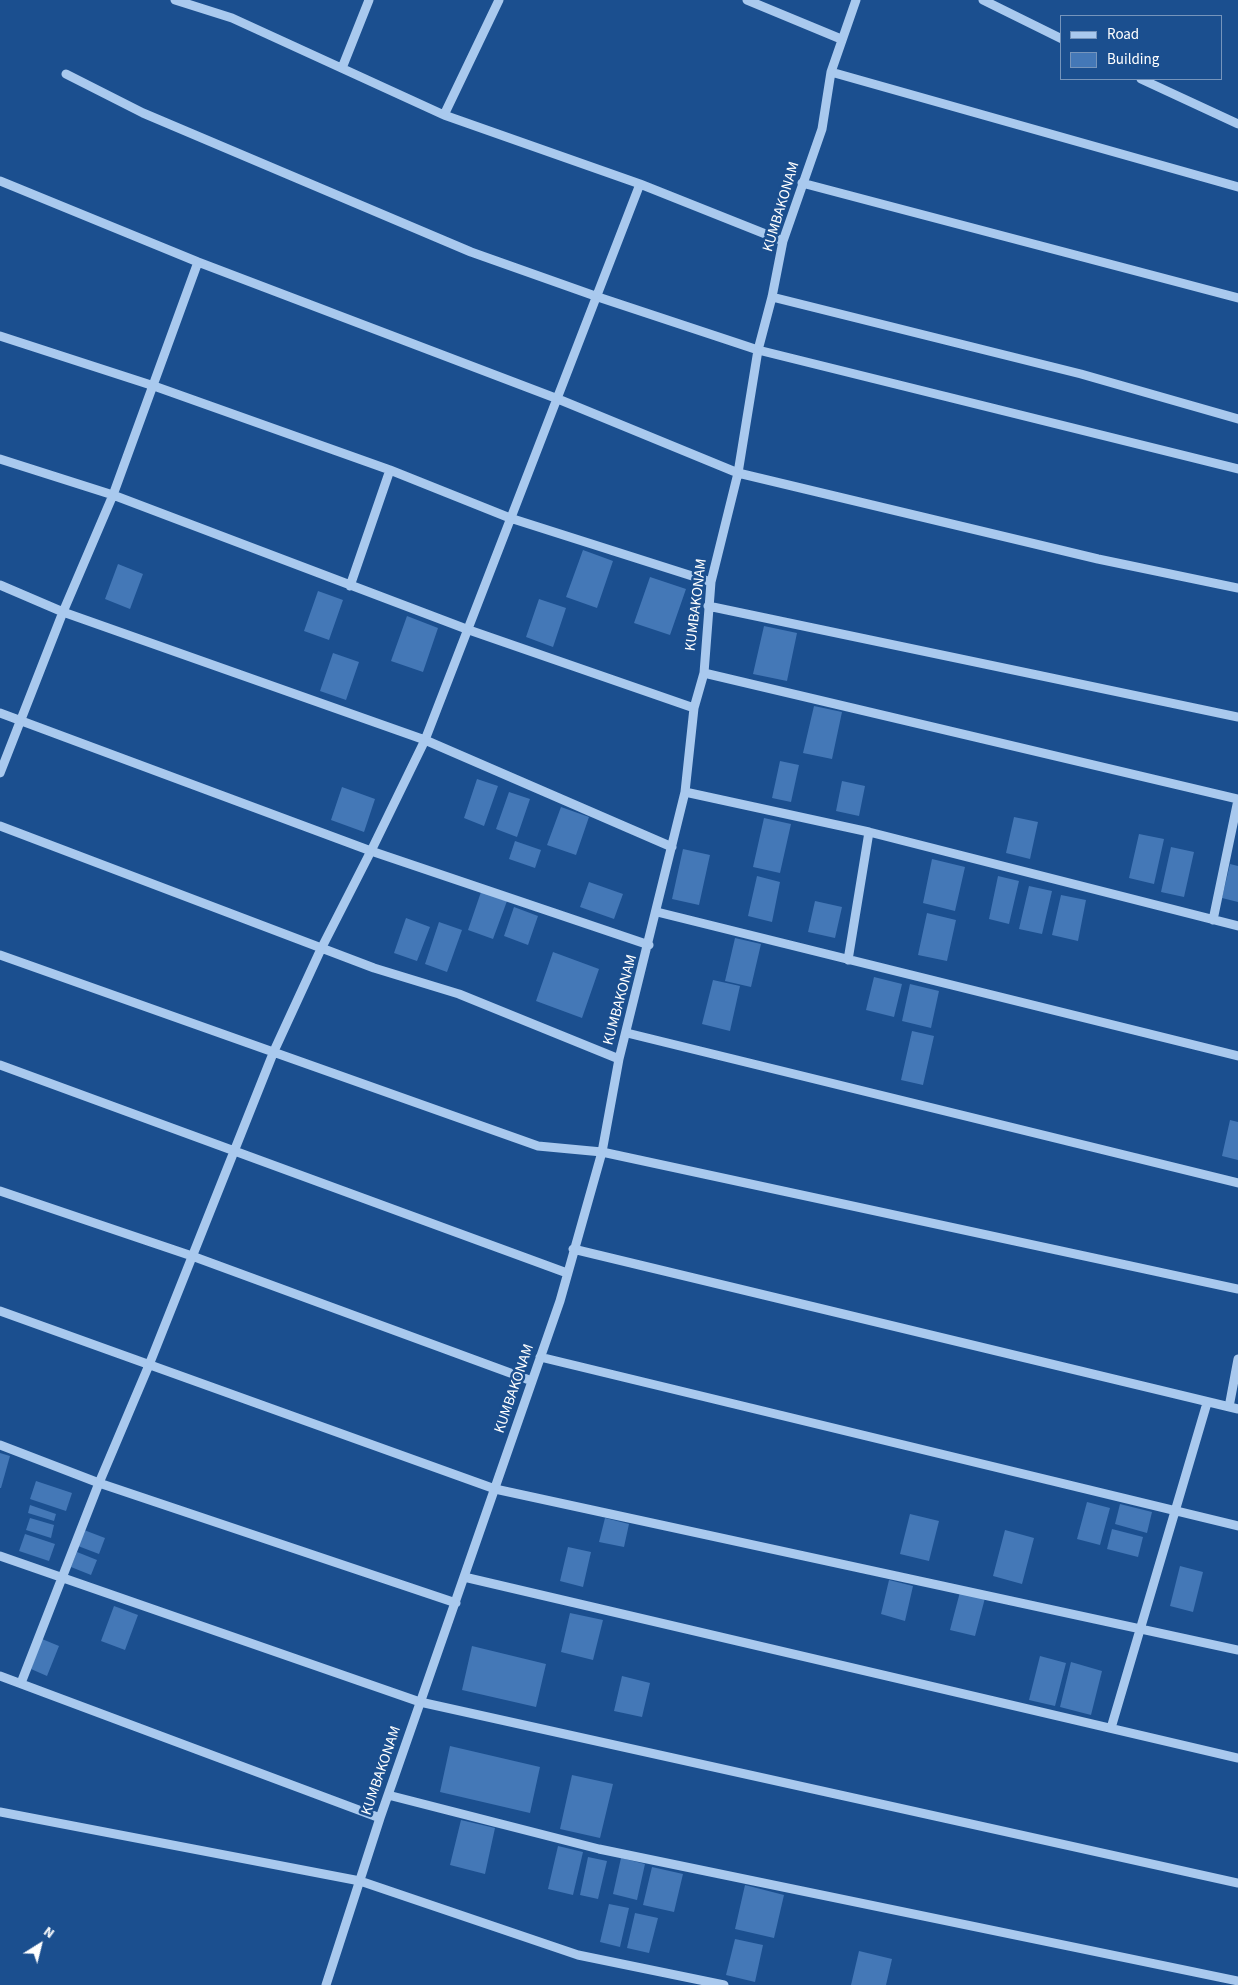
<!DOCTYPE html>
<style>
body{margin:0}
#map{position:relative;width:1238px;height:1985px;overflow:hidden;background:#1b4f8f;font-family:"Source Sans 3",sans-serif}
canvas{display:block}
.legend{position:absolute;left:1060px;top:15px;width:162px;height:65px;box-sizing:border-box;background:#1b4f8f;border:1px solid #7695bc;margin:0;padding:6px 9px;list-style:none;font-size:15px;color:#fff}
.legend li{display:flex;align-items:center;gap:10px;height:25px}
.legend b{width:25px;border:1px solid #7695bc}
.north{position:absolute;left:15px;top:1920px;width:50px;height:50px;-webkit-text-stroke:4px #1b4f8f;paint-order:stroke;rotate:36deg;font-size:14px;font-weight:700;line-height:20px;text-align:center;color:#fff}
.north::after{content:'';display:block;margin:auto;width:18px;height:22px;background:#fff;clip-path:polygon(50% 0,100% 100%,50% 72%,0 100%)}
</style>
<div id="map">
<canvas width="1238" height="1985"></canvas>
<ul class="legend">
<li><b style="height:6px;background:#a9c9ee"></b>Road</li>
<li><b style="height:14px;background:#4478b7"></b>Building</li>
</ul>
<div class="north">N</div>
</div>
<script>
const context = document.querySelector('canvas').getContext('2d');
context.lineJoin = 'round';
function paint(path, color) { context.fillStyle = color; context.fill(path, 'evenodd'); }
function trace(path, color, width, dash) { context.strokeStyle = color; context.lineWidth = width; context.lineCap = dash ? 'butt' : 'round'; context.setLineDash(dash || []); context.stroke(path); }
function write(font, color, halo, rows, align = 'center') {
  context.font = font + ' "Source Sans 3",sans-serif'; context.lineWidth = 5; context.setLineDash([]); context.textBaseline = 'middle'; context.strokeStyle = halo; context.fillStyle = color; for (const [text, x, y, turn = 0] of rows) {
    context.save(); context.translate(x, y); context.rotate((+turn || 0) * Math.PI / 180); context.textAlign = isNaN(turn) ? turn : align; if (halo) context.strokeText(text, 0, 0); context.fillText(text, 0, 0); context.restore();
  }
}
paint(new Path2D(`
 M583 550 613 561 597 608 566 597Z
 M118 564 143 574 130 609 105 599Z
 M650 577 686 589 670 635 634 623Z
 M318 591 343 600 329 640 304 631Z
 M539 599 566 608 553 647 526 637Z
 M407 616 438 628 423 672 391 661Z
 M764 626 797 633 787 681 753 674Z
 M333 653 359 662 346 700 320 691Z
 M814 706 842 712 832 759 803 753Z
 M780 761 799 765 791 802 772 798Z
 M477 779 498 786 484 826 464 818Z
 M842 781 865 786 859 816 836 811Z
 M342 787 375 799 364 832 331 820Z
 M509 792 530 799 517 837 496 829Z
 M561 807 589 817 576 855 547 845Z
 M1014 817 1038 822 1030 859 1006 853Z
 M764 818 791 824 780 873 753 867Z
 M1139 834 1164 839 1154 884 1129 878Z
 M515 841 541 850 535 868 509 859Z
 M1171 847 1194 852 1184 897 1161 892Z
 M683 849 710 855 699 905 672 899Z
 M932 859 965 867 955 911 923 903Z
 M1230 864 1238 866V902L1222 898Z
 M757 876 780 882 772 922 748 916Z
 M998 876 1019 881 1009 924 989 919Z
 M589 882 623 894 614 919 580 907Z
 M1029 886 1052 891 1042 934 1019 929Z
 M481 892 507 901 493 939 468 930Z
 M1061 895 1086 900 1078 941 1052 935Z
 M815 901 842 907 835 938 808 932Z
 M514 907 538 916 528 945 504 936Z
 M927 913 956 920 947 961 918 955Z
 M406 918 430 927 417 961 394 953Z
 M439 922 462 930 447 972 425 964Z
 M735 938 761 944 751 987 725 981Z
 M553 952 599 969 582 1018 536 1001Z
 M874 977 902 984 894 1017 866 1010Z
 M713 980 740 986 730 1031 702 1024Z
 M910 984 939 991 931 1028 902 1021Z
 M912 1031 934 1036 923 1085 901 1080Z
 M1230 1120 1238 1122V1160L1222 1156Z
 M0 1453 10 1456 1 1488H0Z
 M36 1481 72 1493 66 1511 30 1499Z
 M1087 1502 1110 1508 1100 1545 1077 1539Z
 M1120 1504 1152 1512 1147 1533 1115 1524Z
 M30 1505 56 1514 54 1521 28 1513Z
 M910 1514 939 1521 929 1561 900 1554Z
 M30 1518 54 1525 51 1538 26 1530Z
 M605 1518 629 1524 624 1547 599 1542Z
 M1112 1529 1143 1537 1138 1557 1107 1549Z
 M84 1530 105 1538 99 1554 78 1546Z
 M1005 1530 1034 1538 1022 1584 993 1576Z
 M25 1534 55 1544 49 1561 19 1551Z
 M568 1547 591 1552 583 1587 560 1581Z
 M77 1552 97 1560 91 1575 71 1567Z
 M1180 1566 1203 1572 1193 1612 1170 1606Z
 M889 1580 913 1586 905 1621 881 1614Z
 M960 1592 985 1598 975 1636 950 1630Z
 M114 1606 138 1615 125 1650 101 1641Z
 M570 1613 603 1620 593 1660 561 1652Z
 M42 1639 59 1646 47 1676 31 1669Z
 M472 1646 546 1664 536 1707 462 1690Z
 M1040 1656 1066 1663 1055 1706 1029 1700Z
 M1071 1662 1102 1671 1091 1715 1060 1707Z
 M622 1676 650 1683 642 1717 614 1711Z
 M450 1746 540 1767 530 1813 440 1792Z
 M572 1775 613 1784 600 1838 560 1829Z
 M461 1820 495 1828 485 1874 450 1865Z
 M558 1846 583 1852 573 1895 548 1889Z
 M588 1857 607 1861 598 1899 580 1895Z
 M621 1858 645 1864 637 1900 613 1894Z
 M652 1867 683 1874 674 1912 643 1905Z
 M745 1885 784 1895 774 1938 735 1929Z
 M609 1904 629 1908 620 1947 600 1942Z
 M635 1913 658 1918 649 1953 627 1948Z
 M735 1939 763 1945 755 1982 726 1975Z
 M859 1951 892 1959 886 1985H851Z`), '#4478b7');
trace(new Path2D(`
 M175 0 232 18 444 115 640 184 783 241
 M747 0 841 39
 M983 0 1062 39
 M342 68 369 0
 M831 72 1238 187
 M66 74 143 113 471 252 598 297 758 350 1238 469
 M1141 79 1238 124
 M444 115 499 0
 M0 181 198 262 558 399 738 473 1098 559 1238 588
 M802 183 1238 298
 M772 297 1081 374 1238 419
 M0 336 154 386 390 470 510 518 711 582
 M0 459 113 495 469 630 694 708
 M0 585 63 612 425 740 672 847
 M350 586 390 470
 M708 606 1238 717
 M704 673 1238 799
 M0 713 371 851 649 945
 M0 773 63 612 113 495 198 262
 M685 792 869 832 1238 926
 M0 826 374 968 459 994 619 1059
 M657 912 1238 1056
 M1213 920 1238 800
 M0 955 538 1146 602 1152 1238 1289
 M848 960 869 832
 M627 1033 1238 1183
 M0 1065 567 1273
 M0 1191 192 1256 532 1381
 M573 1249 1238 1409
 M0 1311 495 1489 1238 1650
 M540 1357 1238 1526
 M1229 1407 1238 1359
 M0 1445 99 1483 456 1603
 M0 1556 420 1702 1238 1883
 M464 1577 1238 1758
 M0 1676 380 1818
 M21 1683 99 1483 149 1365 274 1051 321 949 371 851 425 740 640 184
 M1111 1728 1207 1403
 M388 1795 599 1849 1238 1981
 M0 1812 360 1881 578 1955 724 1985
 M326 1985 380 1818 560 1301 602 1152 619 1059 685 792 694 708 704 673 711 582 738 473 758 350 772 297 783 241 822 129 831 72 856 0`), '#a9c9ee', 9);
write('15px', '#fff', '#1b4f8f', [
 ["KUMBAKONAM",782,207,-73],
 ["KUMBAKONAM",697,605,-83],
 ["KUMBAKONAM",621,1000,-75],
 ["KUMBAKONAM",515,1389,-71],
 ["KUMBAKONAM",382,1771,-71]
]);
</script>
